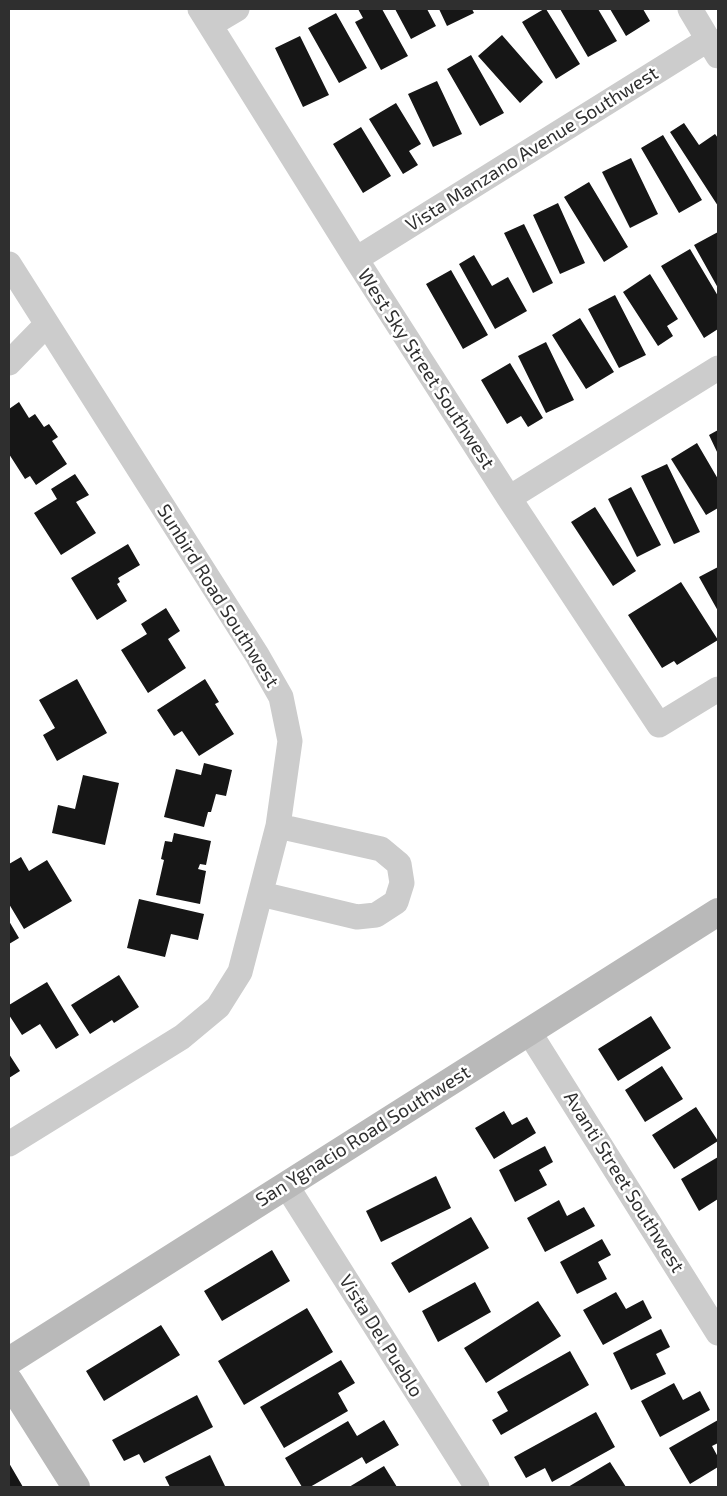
<!DOCTYPE html>
<style>
body{margin:0}
#map{position:relative;width:727px;height:1496px;overflow:hidden;background:#fff;font-family:"Exo 2",sans-serif}
canvas{display:block}
.frame{position:absolute;inset:0;border:10px solid #2f2f2f;pointer-events:none}
</style>
<div id="map">
<canvas width="727" height="1496"></canvas>
<div class="frame"></div>
</div>
<script>
const context = document.querySelector('canvas').getContext('2d');
context.lineJoin = 'round';
function paint(path, color) { context.fillStyle = color; context.fill(path, 'evenodd'); }
function trace(path, color, width, dash) { context.strokeStyle = color; context.lineWidth = width; context.lineCap = dash ? 'butt' : 'round'; context.setLineDash(dash || []); context.stroke(path); }
function write(font, color, halo, rows, align = 'center') {
  context.font = font + ' "Exo 2",sans-serif'; context.lineWidth = 5; context.setLineDash([]); context.textBaseline = 'middle'; context.strokeStyle = halo; context.fillStyle = color; for (const [text, x, y, turn = 0] of rows) {
    context.save(); context.translate(x, y); context.rotate((+turn || 0) * Math.PI / 180); context.textAlign = isNaN(turn) ? turn : align; if (halo) context.strokeText(text, 0, 0); context.fillText(text, 0, 0); context.restore();
  }
}
paint(new Path2D(`
 M358 9H382L408 56 381 70 355 22 363 18Z
 M395 9H427L436 26 411 39Z
 M439 9H472L474 13 447 26Z
 M544 9H546L580 64 556 79 522 22Z
 M560 9H598L617 41 588 57Z
 M610 9H643L650 21 626 36Z
 M336 13 367 68 339 83 308 28Z
 M502 35 543 82 520 103 478 56Z
 M300 36 329 95 303 107 275 48Z
 M471 55 504 113 480 126 447 69Z
 M437 81 462 134 433 147 408 94Z
 M396 103 421 144 409 151 418 165 403 174 369 119Z
 M684 123 699 145 715 134 718 138V206L670 132Z
 M361 127 391 176 363 193 333 144Z
 M663 135 702 200 679 213 641 148Z
 M631 158 658 214 630 228 602 172Z
 M589 182 628 247 604 262 564 197Z
 M558 203 585 263 560 274 533 215Z
 M524 224 553 283 533 293 504 233Z
 M718 232V288L694 245Z
 M690 249 718 296V329L704 338 661 266Z
 M474 255 492 286 508 277 527 311 495 329 459 264Z
 M451 270 488 335 463 349 426 284Z
 M650 274 678 319 667 326 673 336 658 346 623 292Z
 M615 295 646 355 619 368 588 309Z
 M580 318 614 372 586 389 552 335Z
 M546 342 574 400 546 413 518 356Z
 M510 363 543 418 528 427 521 416 507 424 481 380Z
 M19 402 29 418 35 414 44 427 49 424 58 437 52 441 67 464 36 485 30 476 25 479 9 454V409Z
 M718 430V454L709 435Z
 M697 443 718 479V508L706 515 671 459Z
 M667 464 700 532 674 544 641 476Z
 M75 474 89 495 76 502 96 533 61 555 34 513 57 499 51 489Z
 M631 487 661 545 637 557 608 499Z
 M595 507 636 571 613 586 571 522Z
 M128 544 140 565 118 578 120 582 117 584 127 601 97 620 71 578Z
 M718 567V611L699 577Z
 M681 582 718 640 677 665 674 661 662 668 628 615Z
 M166 608 180 631 168 639 186 668 148 693 121 650 147 634 141 624Z
 M77 679 107 733 57 761 43 735 55 728 39 700Z
 M205 679 219 702 215 704 234 734 199 756 182 731 174 736 157 710Z
 M204 763 232 770 226 796 216 794 211 812H208L204 827 164 817 176 769 201 775Z
 M83 775 119 783 105 845 52 833 58 805 75 809Z
 M174 833 211 841 206 865 200 864 198 869 206 871 200 904 156 895 164 860 161 859 165 841 172 842Z
 M21 857 29 871 47 860 72 901 24 929 9 904V864Z
 M139 899 204 914 198 940 171 934 165 957 127 948Z
 M9 921 19 938 9 944Z
 M119 975 139 1007 114 1023 112 1020 90 1034 71 1005Z
 M47 982 79 1035 56 1049 40 1024 22 1035 9 1015V1005Z
 M651 1016 671 1048 618 1081 598 1049Z
 M9 1054 20 1071 9 1078Z
 M662 1066 683 1099 645 1122 625 1090Z
 M696 1107 718 1141 674 1169 652 1135Z
 M504 1111 512 1125 527 1117 536 1133 494 1159 475 1128Z
 M545 1146 553 1162 539 1170 547 1185 515 1202 499 1170Z
 M718 1157V1199L699 1211 681 1179Z
 M436 1176 451 1208 381 1242 366 1211Z
 M559 1200 567 1216 584 1207 595 1226 545 1252 527 1218Z
 M471 1217 489 1248 409 1293 391 1263Z
 M602 1239 611 1255 598 1262 607 1279 577 1294 560 1262Z
 M272 1250 290 1281 222 1321 204 1291Z
 M475 1282 491 1312 438 1342 422 1311Z
 M616 1292 626 1309 643 1300 652 1318 603 1345 583 1310Z
 M538 1301 561 1336 486 1383 464 1348Z
 M307 1308 333 1352 244 1405 218 1361Z
 M161 1325 180 1355 104 1401 86 1371Z
 M661 1329 670 1347 656 1354 666 1374 631 1390 613 1353Z
 M570 1351 589 1385 501 1435 492 1420 508 1411 497 1392Z
 M341 1360 355 1383 338 1393 348 1411 284 1448 260 1407Z
 M674 1383 683 1400 700 1391 710 1410 660 1437 641 1401Z
 M197 1395 213 1427 144 1463 139 1454 124 1461 112 1440Z
 M596 1412 615 1447 552 1482 545 1468 526 1478 514 1457Z
 M384 1420 399 1445 366 1464 362 1457 310 1487H302L285 1458 348 1421 357 1436Z
 M718 1420V1443L712 1446 718 1457V1467L690 1484 669 1448Z
 M210 1455 225 1486 170 1487 165 1477Z
 M610 1462 626 1487H568Z
 M9 1463 23 1487H9Z
 M384 1466 397 1487H349Z`), '#161616');
trace(new Path2D(`
 M200 9 356 259 509 498 659 725 718 689
 M690 9 718 56
 M210 25 237 9
 M356 259 709 39
 M9 264 257 655 281 697 290 741 278 826 240 972 218 1007 182 1037 9 1144
 M9 363 47 324
 M509 498 718 368
 M261 894 357 917 376 915 396 902 402 883 399 864 381 849 278 826
 M529 1032 718 1333
 M286 1185 477 1487`), '#ccc', 25);
trace(new Path2D(`
 M9 1361 718 912
 M9 1381 76 1487`), '#b9b9b9', 28);
write('19px', '#2f2f2f', '#fff', [
 ["Vista Manzano Avenue Southwest",532,149,-32],
 ["West Sky Street Southwest",426,369,57],
 ["Sunbird Road Southwest",218,596,58],
 ["San Ygnacio Road Southwest",363,1136,-32],
 ["Avanti Street Southwest",624,1182,58],
 ["Vista Del Pueblo",381,1336,58]
]);
</script>
